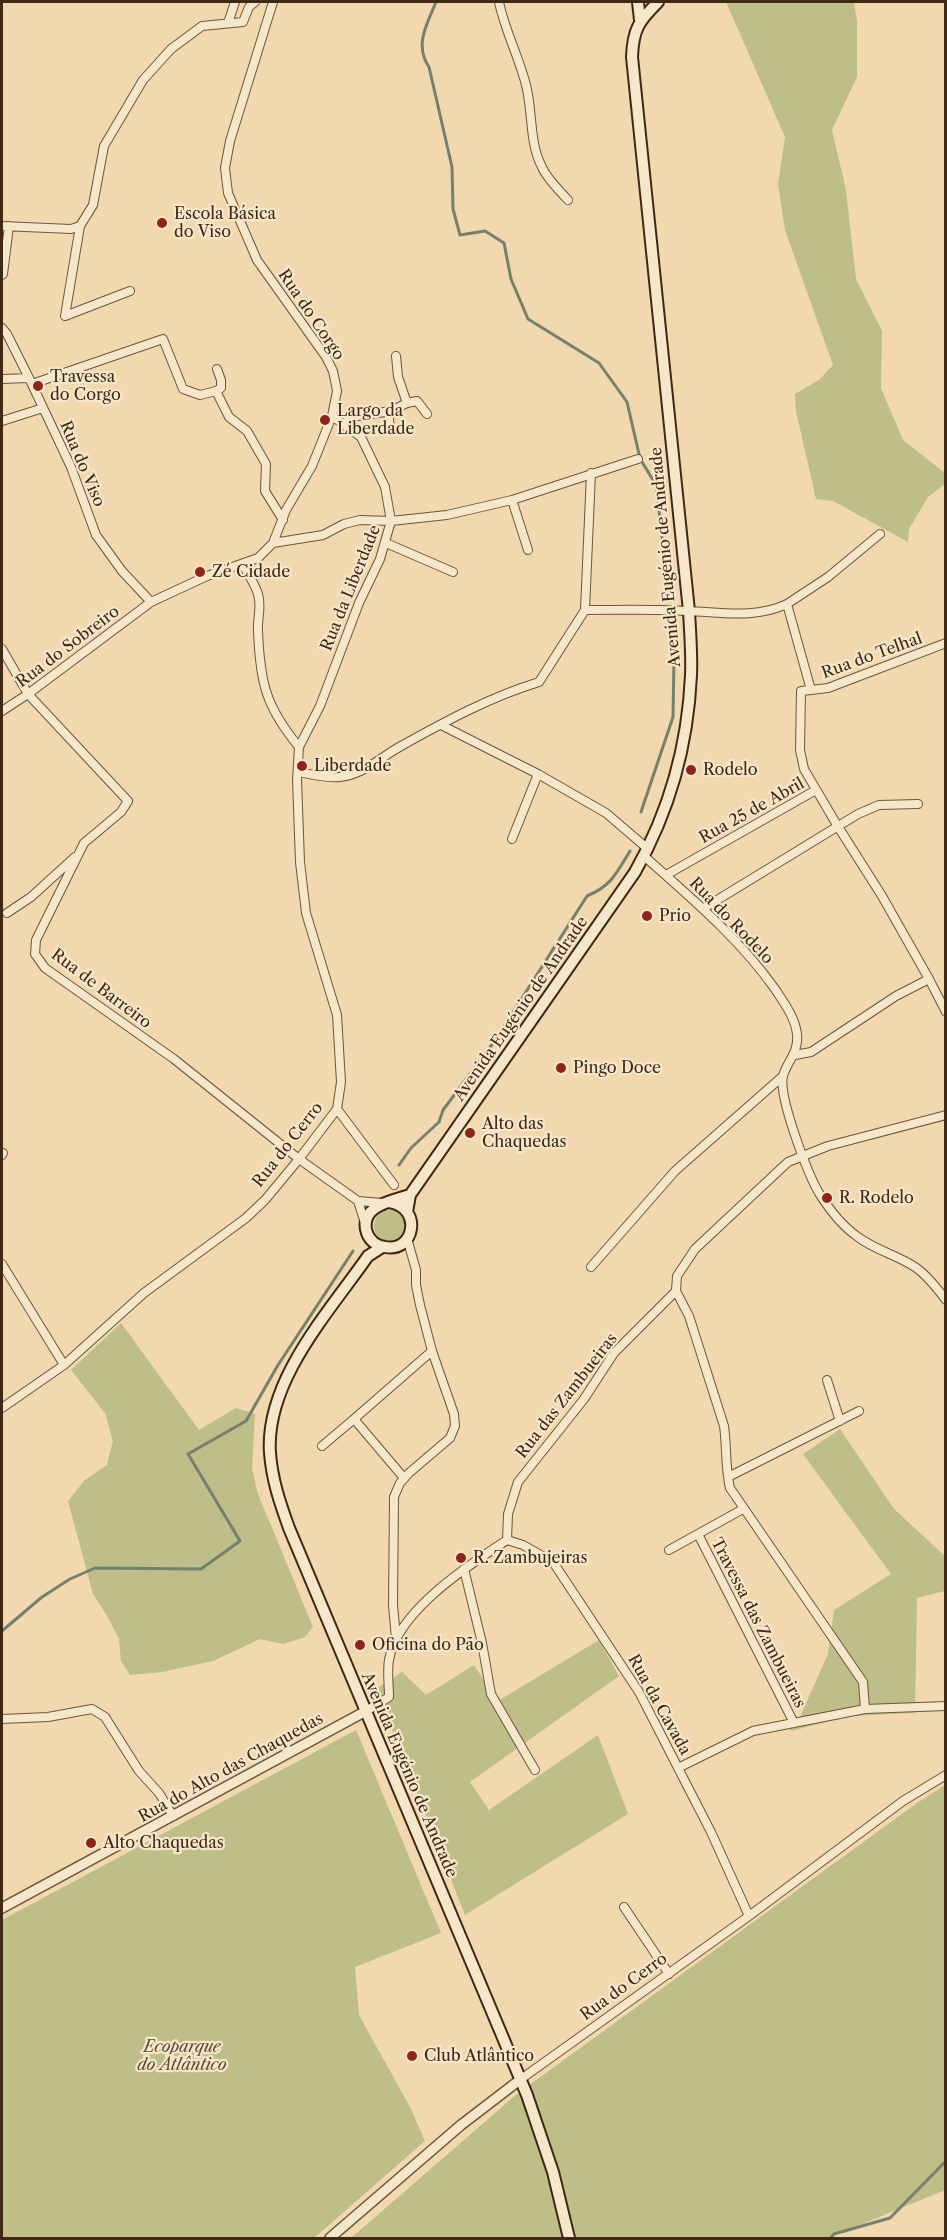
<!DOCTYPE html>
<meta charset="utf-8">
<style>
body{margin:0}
#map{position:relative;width:947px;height:2240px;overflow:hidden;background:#f1d8ae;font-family:"Libre Caslon Text",serif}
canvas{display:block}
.frame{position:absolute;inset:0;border:3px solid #402914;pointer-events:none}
</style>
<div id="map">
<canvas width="947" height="2240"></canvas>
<div class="frame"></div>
</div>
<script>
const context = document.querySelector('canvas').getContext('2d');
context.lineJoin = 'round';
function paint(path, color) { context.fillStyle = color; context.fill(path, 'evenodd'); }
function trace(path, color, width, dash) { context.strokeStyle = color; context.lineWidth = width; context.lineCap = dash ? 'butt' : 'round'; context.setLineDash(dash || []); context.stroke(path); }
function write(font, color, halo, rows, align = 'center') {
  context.font = font + ' "Libre Caslon Text",serif'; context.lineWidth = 4.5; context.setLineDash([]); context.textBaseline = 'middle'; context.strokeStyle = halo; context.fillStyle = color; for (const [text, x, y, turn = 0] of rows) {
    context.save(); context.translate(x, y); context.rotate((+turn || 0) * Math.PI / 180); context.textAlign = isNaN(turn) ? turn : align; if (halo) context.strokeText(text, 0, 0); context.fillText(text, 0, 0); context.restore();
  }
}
paint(new Path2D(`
 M726 2H854L857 21V77L832 130 846 190 856 279 882 331 881 388 903 440 945 473V484L928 497 909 529 908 542 833 501 816 499 796 411 795 394 819 380 833 365 785 230 778 184 785 137Z
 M374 1226a16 16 0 1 1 32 0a16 16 0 1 1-32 0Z
 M121 1323 199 1430 236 1408 255 1414 252 1469 258 1494 313 1627 305 1637 283 1644 260 1639 213 1661 162 1672 130 1675 121 1661 119 1639 106 1614 93 1594 68 1501 85 1480 107 1465 113 1441 105 1413 71 1370Z
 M840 1429 894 1509 945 1556V1591L917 1598 915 1713 849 1716 791 1731 790 1729 795 1728 828 1654 834 1610 891 1574 803 1454Z
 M599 1640 619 1676 470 1782 489 1810 598 1735 628 1814 465 1915 376 1689 402 1672 426 1695 474 1665 498 1701Z
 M356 1730 441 1933 355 1967 359 2015 410 2107 425 2141 314 2238H2V1920Z
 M945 1785V2190L828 2238H351L517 2094 917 1803Z`), '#bdbe88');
trace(new Path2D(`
 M436 2C427 24 414 45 429 67L452 167 453 209 460 235 485 231 504 243 511 279 528 319 599 363 627 402 639 454
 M642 462 656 485 668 587
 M641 812 673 717 674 658 671 626
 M399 1165 411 1148 439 1122 443 1110 494 1042 587 896C611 886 616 874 630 851
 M2 1631 42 1597 70 1579 95 1568 201 1569 240 1541 188 1454 246 1421 278 1365 353 1251
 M831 2238 834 2234 890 2218 946 2161`), '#77806d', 3);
const minor = new Path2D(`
 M499 2C505 31 519 57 526 85 533 112 529 143 542 167 547 179 559 190 568 200
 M228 23 235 2
 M2 226 71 229 80 226 93 205 104 146 143 80 171 49 202 26 243 22 249 7 255 2
 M80 226 65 316 130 291
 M2 275 3 274 9 226
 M2 328 7 334 29 378 71 467 96 535 122 571 151 602
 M2 379 29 378
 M32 384 163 339 183 389 200 395 216 391 229 417 247 431 266 464 265 491 283 520
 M216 391 221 388V380L217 369
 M407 403 417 401 427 414
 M388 411 390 428
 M2 421 43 408
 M344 424 351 417 391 411 407 403 398 377 396 356
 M512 500 528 550
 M273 543 323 535 344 524 360 520 391 521 447 515 512 500 638 459
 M386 543 453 572
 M243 565C248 574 255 584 258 594 262 607 257 619 258 631 260 683 266 707 299 747
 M787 604 828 577 880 534
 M585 610C619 610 653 609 687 611 721 612 755 619 787 604L811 690 828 688 946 643
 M2 649 28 694 128 801 121 812 84 843 36 940 35 954 45 968 174 1059 299 1159 358 1201 382 1203
 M811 690 801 691 800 750 804 769 837 825 882 896 929 979 946 1012
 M2 711 28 694 151 602 207 576 258 558 273 543 286 510 312 466 332 416 337 391 333 371 326 357 257 260 228 193 225 168 230 141 273 2
 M441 725 538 774 606 813 648 849
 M299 772C312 775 326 778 340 777 363 775 381 757 401 746 446 721 490 697 539 682L585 610 591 473
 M512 839 538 774
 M644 856C691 898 739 938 775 989 784 1003 795 1017 797 1034 799 1053 787 1061 783 1076 778 1097 808 1174 819 1193 829 1209 842 1226 858 1237 875 1250 897 1255 915 1267 927 1275 937 1288 946 1300
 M666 875 816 790
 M704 908 858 814 879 805 918 804
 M7 913 31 897 75 857
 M795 1055 811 1052 896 996 929 979
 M337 1109 394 1185
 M2 1155 3 1153
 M358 1201 365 1223
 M2 1264 64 1365
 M591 1267 675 1171 783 1076
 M676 1291 689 1316 724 1426C727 1447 725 1467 730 1488L863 1682 865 1709
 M827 1380 840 1421
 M2 1408 64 1365 144 1293 246 1218 265 1200 299 1159 337 1109 341 1082 337 1015 306 913 300 862 297 780 299 747 320 706 359 603 380 559 391 521 385 487 361 437 332 416
 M322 1446 354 1419
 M728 1477 859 1411
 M404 1478 354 1419 432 1351
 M698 1534 794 1723
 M507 1540 508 1514 518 1482 584 1399 614 1353 676 1291 677 1276 695 1249 788 1162 828 1146 946 1115
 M507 1540 523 1545 553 1562 639 1692 711 1832 749 1916
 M669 1550 743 1509
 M464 1569 482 1643 491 1694 535 1770
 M396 1638 393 1605 394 1497 400 1483 409 1473 450 1438 455 1426 454 1414 432 1351 420 1305 416 1285V1270L407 1238
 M366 1711 389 1697C389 1685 387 1671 389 1660 397 1611 469 1565 507 1540
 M2 1719 48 1717 92 1709 105 1717 139 1771 159 1793 173 1816
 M678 1768 753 1731 865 1709 946 1706
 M624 1907 669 1974
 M521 2079 749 1916 903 1801 946 1775`);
const tertiary = new Path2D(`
 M2 1908 366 1711
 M330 2238 461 2125 521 2079`);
const secondary = new Path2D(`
 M638 2 640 20
 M389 1202C423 1207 415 1253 385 1247 377 1246 370 1241 367 1233 358 1206 392 1201 410 1195
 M407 1212 410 1195 635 872C669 812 688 744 691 675 692 654 690 632 689 611L632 57C633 29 639 21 658 2
 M382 1247 368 1256C329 1312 265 1381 270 1453 272 1480 280 1503 289 1528L527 2095 553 2172 569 2238`);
trace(minor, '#6c553a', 10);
trace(tertiary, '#6c553a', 12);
trace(secondary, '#402914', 14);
trace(minor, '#f6e6ca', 8);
trace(tertiary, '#f6e6ca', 9);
trace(secondary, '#f6e6ca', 10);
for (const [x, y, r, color] of [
 [162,223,6,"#8f2418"],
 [38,386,6,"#8f2418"],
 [325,420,6,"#8f2418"],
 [200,572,6,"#8f2418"],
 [302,766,6,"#8f2418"],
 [691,770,6,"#8f2418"],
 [647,916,6,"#8f2418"],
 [561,1068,6,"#8f2418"],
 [470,1133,6,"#8f2418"],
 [827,1198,6,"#8f2418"],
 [461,1558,6,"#8f2418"],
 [360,1645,6,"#8f2418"],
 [91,1843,6,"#8f2418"],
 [412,2056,6,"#8f2418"]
]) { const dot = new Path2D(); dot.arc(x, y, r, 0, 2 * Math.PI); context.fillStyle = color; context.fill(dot); trace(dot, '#f6e6ca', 2); }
write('16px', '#402914', '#f6e6ca', [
 ["Escola Básica",174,214],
 ["do Viso",174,232],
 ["Travessa",50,377],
 ["do Corgo",50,395],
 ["Largo da",337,411],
 ["Liberdade",337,429],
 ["Zé Cidade",212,572],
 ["Liberdade",314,766],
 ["Rodelo",703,770],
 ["Prio",659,916],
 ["Pingo Doce",573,1068],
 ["Alto das",482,1124],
 ["Chaquedas",482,1142],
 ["R. Rodelo",839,1198],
 ["R. Zambujeiras",473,1558],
 ["Oficina do Pão",372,1645],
 ["Alto Chaquedas",103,1843],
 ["Club Atlântico",424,2056]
], 'left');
write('16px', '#402914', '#f6e6ca', [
 ["Rua do Corgo",311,315,56],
 ["Rua do Viso",82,464,67],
 ["Avenida Eugénio de Andrade",666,557,-95],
 ["Rua da Liberdade",351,588,-68],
 ["Rua do Sobreiro",68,647,-37],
 ["Rua do Telhal",872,656,-20],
 ["Rua 25 de Abril",752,811,-29],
 ["Rua do Rodelo",731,921,46],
 ["Rua de Barreiro",101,989,37],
 ["Avenida Eugénio de Andrade",521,1009,-55],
 ["Rua do Cerro",288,1145,-52],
 ["Rua das Zambueiras",567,1396,-52],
 ["Travessa das Zambueiras",758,1623,63],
 ["Rua da Cavada",659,1705,61],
 ["Rua do Alto das Chaquedas",231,1768,-29],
 ["Avenida Eugénio de Andrade",409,1775,67],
 ["Rua do Cerro",624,1987,-36]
]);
write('italic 16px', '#5f4e31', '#f6e6ca', [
 ["Ecoparque",182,2047],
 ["do Atlântico",182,2065]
]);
</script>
